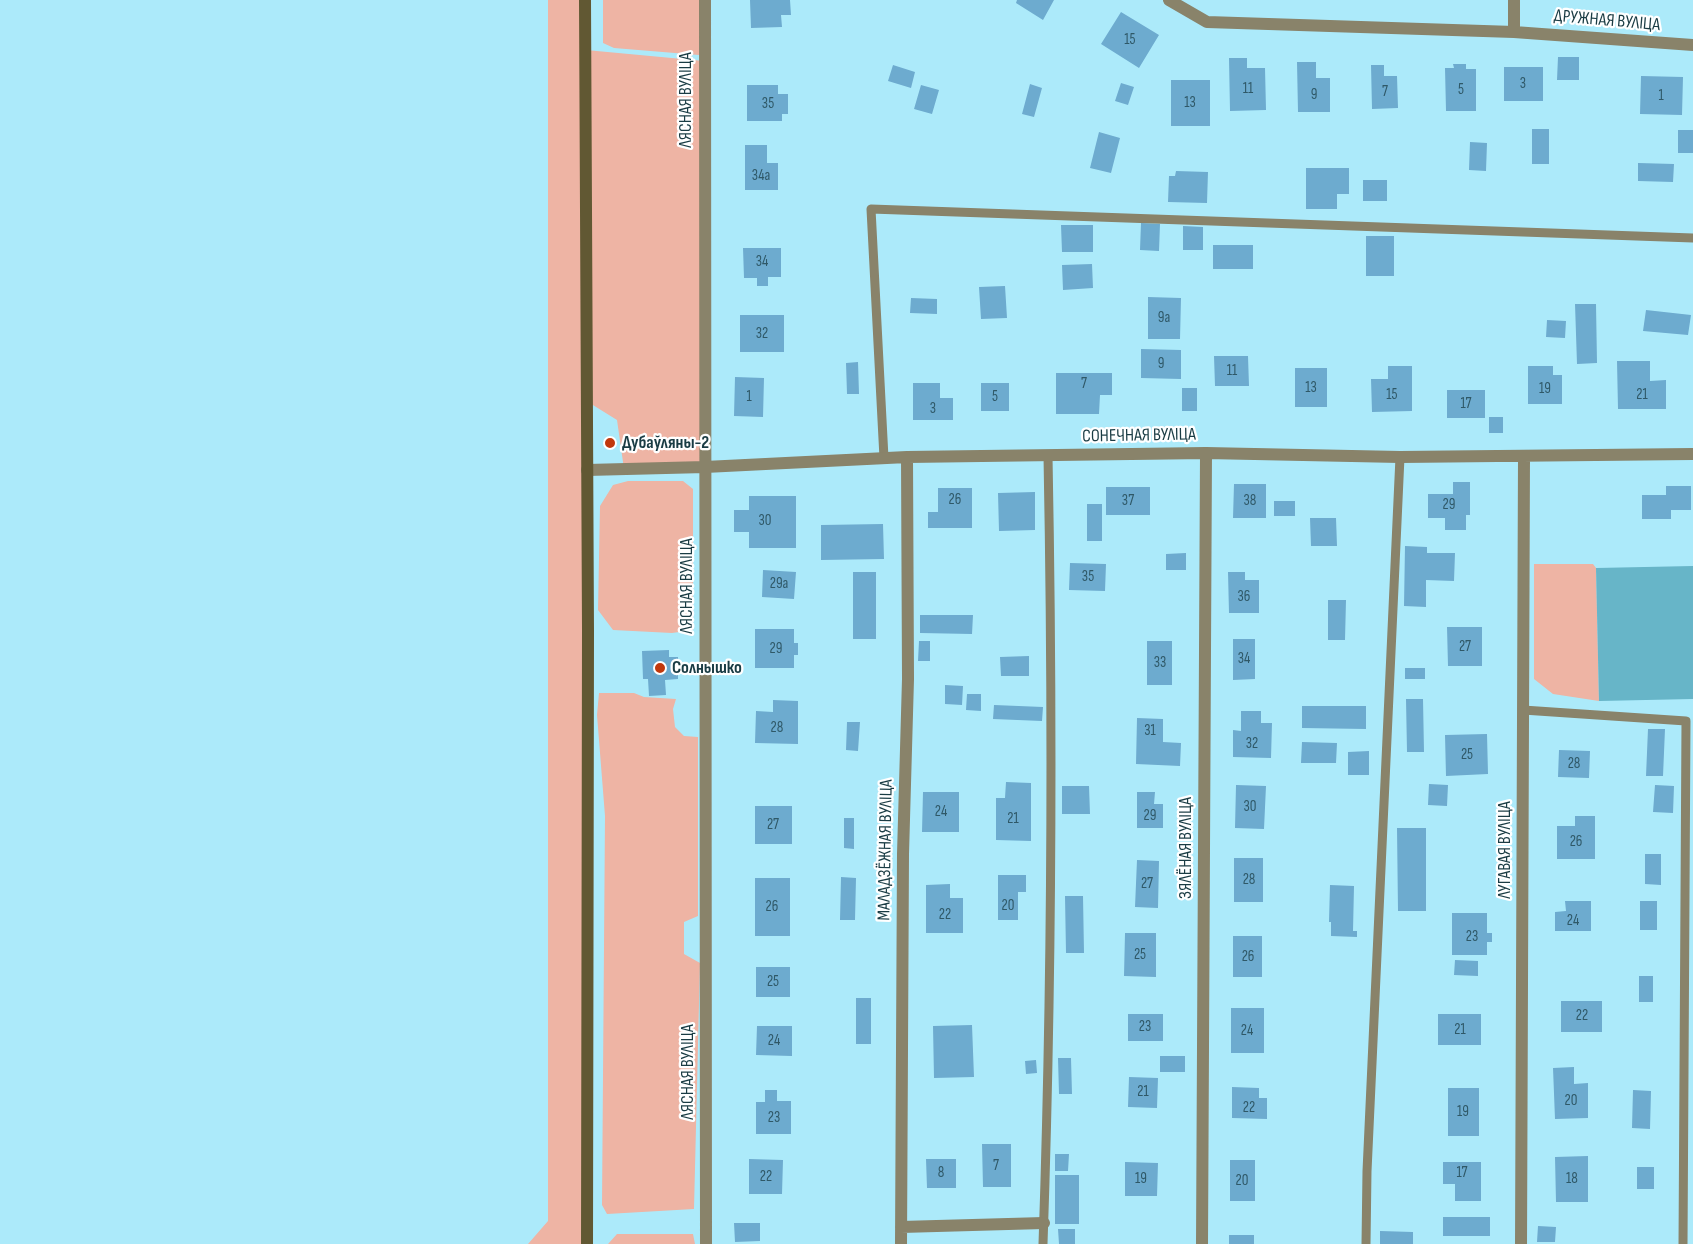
<!DOCTYPE html>
<meta charset="utf-8">
<style>
body{margin:0}
canvas{display:block;background:#aceafa}
</style>
<canvas width="1693" height="1244"></canvas>
<script>
const context = document.querySelector('canvas').getContext('2d');
context.lineJoin = 'round';
function paint(path, color) { context.fillStyle = color; context.fill(path, 'evenodd'); }
function trace(path, color, width, dash) { context.strokeStyle = color; context.lineWidth = width; context.lineCap = dash ? 'butt' : 'round'; context.setLineDash(dash || []); context.stroke(path); }
function write(font, color, halo, rows, align = 'center') {
  context.font = font + ' "Sofia Sans Condensed",sans-serif'; context.lineWidth = 4.5; context.setLineDash([]); context.textBaseline = 'middle'; context.strokeStyle = halo; context.fillStyle = color; for (const [text, x, y, turn = 0] of rows) {
    context.save(); context.translate(x, y); context.rotate((+turn || 0) * Math.PI / 180); context.textAlign = isNaN(turn) ? turn : align; if (halo) context.strokeText(text, 0, 0); context.fillText(text, 0, 0); context.restore();
  }
}
paint(new Path2D(`
 M548 0H585L586 50 704 61 705 467 624 469 617 420 588 402 587 1244H528L548 1221Z
 M603 0H700L699 55 614 48 603 43Z
 M628 481H683L693 489V630L672 633 613 630 598 610 600 506 613 485Z
 M1534 564H1593L1596 568 1599 701 1553 694 1534 679Z
 M599 693H634L644 697 676 699 673 709 675 727 684 736 698 737V916L684 922V954L700 963 694 1209 607 1214 602 1205 605 816 597 715Z
 M617 1234H693L695 1244H608Z`), '#eeb4a4');
paint(new Path2D(`
 M1693 566V699L1599 701 1596 568Z`), '#67b5c8');
paint(new Path2D(`
 M750 0H790L791 15H781L782 27 751 28Z
 M1017 0H1054L1043 20 1016 3Z
 M1121 12 1159 35 1139 68 1101 44Z
 M1558 57H1579V80H1557Z
 M1229 58H1247V68H1265L1266 110 1230 111Z
 M1297 62H1316V78H1330V112H1298Z
 M1453 64H1466V69H1476V111H1446L1445 68H1454Z
 M893 65 915 72 911 88 888 81Z
 M1371 65H1384V76H1397L1398 108 1372 109Z
 M1504 67H1543V101H1504Z
 M1641 76 1683 77 1682 115 1640 114Z
 M1171 80H1210V126H1171Z
 M1121 83 1134 87 1128 105 1115 101Z
 M1030 84 1042 88 1034 117 1022 114Z
 M747 85H778V94H788V114H782V121H747Z
 M921 85 939 90 932 114 914 109Z
 M1532 129H1549V164H1532Z
 M1678 130H1693V153H1678Z
 M1099 132 1120 138 1111 173 1090 168Z
 M1470 142 1487 143 1486 171 1469 170Z
 M745 145H767V163H778V190H745Z
 M1638 163 1674 164 1673 182 1638 181Z
 M1306 168H1349V194H1337V209H1306Z
 M1176 171 1208 172 1207 203 1168 202 1169 176H1175Z
 M1363 180H1387V201H1363Z
 M1141 223 1160 224 1159 251 1140 250Z
 M1061 225H1093V252H1062Z
 M1183 226 1203 227V250H1183Z
 M1366 236H1394V276H1366Z
 M1213 245H1253V269H1213Z
 M743 248H781V277H768V286H757V278H744Z
 M1092 264 1093 288 1063 290 1062 265Z
 M1005 286 1007 318 981 319 979 287Z
 M1148 297 1181 298 1180 339H1148Z
 M911 298 937 299V314L910 313Z
 M1575 304H1596L1597 363 1577 364Z
 M1646 310 1691 315 1688 335 1643 331Z
 M740 315H784V352H740Z
 M1547 320 1566 321 1565 338 1546 337Z
 M1141 349 1181 350V379L1141 378Z
 M1214 356H1248L1249 386H1215Z
 M1617 361H1650V381L1666 380V409H1618Z
 M858 362 859 394H847L846 363Z
 M1388 366H1412V411L1372 412 1371 379H1388Z
 M1528 366H1553V375H1562V404H1528Z
 M1295 368H1327V407H1295Z
 M1056 373H1112V395H1100L1099 414H1056Z
 M735 377 764 378 763 417 734 416Z
 M913 383H940V398H953V420H913Z
 M981 383H1009V411H981Z
 M1182 388H1197V411H1182Z
 M1447 390H1485V418H1447Z
 M1489 417H1503V433H1489Z
 M1453 482H1470V515H1466V530H1445V518H1428V494H1453Z
 M1234 484H1266V518H1233Z
 M1666 486H1691V510H1671V519H1642V495H1666Z
 M1106 487H1150V515H1106Z
 M938 488H972V528H928V512H938Z
 M1035 492V530L999 531 998 493Z
 M749 496H796V548H749V532H734V510H749Z
 M1274 501H1295V516H1274Z
 M1087 504H1102V541H1087Z
 M1310 518H1336L1337 546H1311Z
 M883 524 884 559 821 560V525Z
 M1405 546 1427 547V553H1455L1454 581 1426 580V607L1404 606Z
 M1186 553V570H1166V554Z
 M1070 563 1106 564 1105 591 1069 590Z
 M763 570 796 572 794 599 762 597Z
 M853 572H876V639H853Z
 M1228 572H1245V580H1259V613H1229Z
 M1328 600H1346L1345 640H1328Z
 M920 615H973L972 634 920 633Z
 M1447 627H1482V666H1448Z
 M755 629H794V643H798V655H794V668H755Z
 M1233 639H1255V679L1233 680Z
 M919 641H930V661H918Z
 M1147 641H1172V685H1147Z
 M669 650V657H678V679L665 680 666 695 649 696 648 679H643L642 651Z
 M1029 656V676H1001L1000 657Z
 M1405 668H1425V679H1405Z
 M945 685 963 686 962 705 945 704Z
 M967 694H981V711L966 710Z
 M1406 699H1423L1424 752H1407Z
 M773 700 798 701V744L755 743 756 711 773 712Z
 M994 705 1043 707 1042 721 993 719Z
 M1302 706H1366V729L1302 728Z
 M1241 711H1261V723H1272L1271 758 1233 757V730L1241 731Z
 M1137 718 1163 719V742L1181 743 1180 766 1136 764Z
 M847 722H860L858 751 846 750Z
 M1648 729H1665L1663 776H1646Z
 M1487 734 1488 774 1446 776 1445 735Z
 M1302 742 1337 743 1336 763H1301Z
 M1559 750 1590 751 1589 778 1558 777Z
 M1369 751V775H1348V752Z
 M1006 782 1031 783V841L996 840V798H1005Z
 M1429 784 1448 785 1447 806 1428 805Z
 M1236 785 1266 786 1264 829 1235 828Z
 M1655 785 1674 786 1673 813 1653 812Z
 M1062 786H1089L1090 814H1062Z
 M923 792H959V832H922Z
 M1137 792H1155L1154 804H1163V828H1137Z
 M755 806H792V844H755Z
 M1575 816H1595V859H1557V826H1575Z
 M844 818H854V849L844 848Z
 M1397 828H1426V911H1398Z
 M1645 854H1661V885L1645 884Z
 M1234 858H1263V902H1234Z
 M1137 860 1159 861 1158 908 1135 907Z
 M998 875H1026V892H1018V920H998Z
 M841 877 856 878 855 920H840Z
 M755 878H790V936H755Z
 M950 884V898H963V933H926V885Z
 M1330 885 1354 886 1353 931H1357V937L1331 936V922H1329Z
 M1065 896H1083L1084 953H1066Z
 M1565 901H1591V931H1555V912L1566 911Z
 M1640 901H1657V930H1640Z
 M1452 913H1487V933H1492V942H1487V955H1452Z
 M1125 933H1156V977L1124 976Z
 M1233 936H1262V977H1233Z
 M1455 960 1478 961V976L1454 975Z
 M756 967H790V997H756Z
 M1639 976H1653V1002H1639Z
 M856 998H871V1044H856Z
 M1561 1001H1602V1032H1561Z
 M1231 1008H1264V1053H1231Z
 M1128 1014H1163V1041H1128Z
 M1438 1014H1481V1045H1438Z
 M972 1025 974 1077 934 1078 933 1026Z
 M757 1026H792V1056L756 1055Z
 M1160 1056H1185V1072H1160Z
 M1058 1058H1071L1072 1094H1059Z
 M1036 1060 1037 1073 1026 1074 1025 1061Z
 M1574 1067V1084L1588 1083V1118L1555 1119 1553 1068Z
 M1129 1077 1158 1078 1157 1108 1128 1107Z
 M1232 1087 1259 1088V1098H1267V1119L1232 1118Z
 M1448 1088H1479V1136H1448Z
 M765 1090H777V1101H791V1134H756V1102H765Z
 M1633 1090 1651 1091 1650 1129 1632 1128Z
 M982 1144H1011V1187H983Z
 M1055 1154H1069L1068 1171H1055Z
 M1588 1156V1202H1556L1555 1157Z
 M749 1159 783 1160 782 1194H749Z
 M926 1159H956V1188H927Z
 M1230 1160H1255V1201H1230Z
 M1125 1162 1158 1163 1157 1196H1125Z
 M1443 1162H1481V1201H1455V1184H1443Z
 M1637 1167H1654V1189H1637Z
 M1055 1175H1079V1224H1055Z
 M1443 1217H1490V1236H1443Z
 M734 1223H760V1241L735 1242Z
 M1538 1226 1556 1227 1555 1242H1537Z
 M1058 1229H1075V1244H1059Z
 M1380 1231 1413 1232V1244H1380Z
 M1229 1235H1254V1244H1229Z`), '#6dabcf');
trace(new Path2D(`
 M884 458 871 209 1693 238
 M1523 710 1686 721 1683 1244
 M1043 1244C1052 981 1053 719 1048 456
 M1366 1244 1367 1171 1400 457`), '#89836a', 9);
trace(new Path2D(`
 M705 0 706 1244
 M1169 0 1207 22 1514 32 1693 45
 M1514 0V32
 M587 470 705 467 907 457 1206 453 1400 457 1693 454
 M901 1227 1044 1223
 M901 1244 903 854 908 679 907 457
 M1202 1244 1206 453
 M1521 1244 1524 456`), '#89836a', 12);
trace(new Path2D(`
 M585 0 588 630 587 1244`), '#615833', 12);
for (const [x, y, r, color] of [
 [610,443,6,"#c1380c"],
 [660,668,6,"#c1380c"]
]) { const dot = new Path2D(); dot.arc(x, y, r, 0, 2 * Math.PI); context.fillStyle = color; context.fill(dot); trace(dot, '#fff', 2); }
write('15px', '#2f5867', null, [
 ["15",1130,40],
 ["3",1523,84],
 ["11",1248,89],
 ["5",1461,90],
 ["7",1385,92],
 ["9",1314,95],
 ["1",1661,96],
 ["13",1190,103],
 ["35",768,104],
 ["34а",761,176],
 ["34",762,262],
 ["9а",1164,318],
 ["32",762,334],
 ["9",1161,364],
 ["11",1232,371],
 ["7",1084,384],
 ["13",1311,388],
 ["19",1545,389],
 ["15",1392,395],
 ["21",1642,395],
 ["1",749,397],
 ["5",995,397],
 ["17",1466,404],
 ["3",933,409],
 ["26",955,500],
 ["37",1128,501],
 ["38",1250,501],
 ["29",1449,505],
 ["30",765,521],
 ["35",1088,577],
 ["29а",779,584],
 ["36",1244,597],
 ["27",1465,647],
 ["29",776,649],
 ["34",1244,659],
 ["33",1160,663],
 ["28",777,728],
 ["31",1150,731],
 ["32",1252,744],
 ["25",1467,755],
 ["28",1574,764],
 ["30",1250,807],
 ["24",941,812],
 ["29",1150,816],
 ["21",1013,819],
 ["27",773,825],
 ["26",1576,842],
 ["28",1249,880],
 ["27",1147,884],
 ["20",1008,906],
 ["26",772,907],
 ["22",945,915],
 ["24",1573,921],
 ["23",1472,937],
 ["25",1140,955],
 ["26",1248,957],
 ["25",773,982],
 ["22",1582,1016],
 ["23",1145,1027],
 ["21",1460,1030],
 ["24",1247,1031],
 ["24",774,1041],
 ["21",1143,1092],
 ["20",1571,1101],
 ["22",1249,1108],
 ["19",1463,1112],
 ["23",774,1118],
 ["7",996,1166],
 ["8",941,1173],
 ["17",1462,1173],
 ["22",766,1177],
 ["19",1141,1179],
 ["18",1572,1179],
 ["20",1242,1181]
]);
write('18px', '#1a3c44', '#fff', [
 ["ДРУЖНАЯ ВУЛІЦА",1607,21,5],
 ["ЛЯСНАЯ ВУЛІЦА",686,100,-90],
 ["СОНЕЧНАЯ ВУЛІЦА",1139,436,-1],
 ["ЛЯСНАЯ ВУЛІЦА",687,586,-90],
 ["ЗЯЛЁНАЯ ВУЛІЦА",1186,848,-90],
 ["МАЛАДЗЁЖНАЯ ВУЛІЦА",886,850,-89],
 ["ЛУГАВАЯ ВУЛІЦА",1505,850,-90],
 ["ЛЯСНАЯ ВУЛІЦА",688,1072,-90]
]);
write('bold 18px', '#1a3c44', '#fff', [
 ["Дубаўляны-2",622,443],
 ["Солнышко",672,668]
], 'left');
</script>
